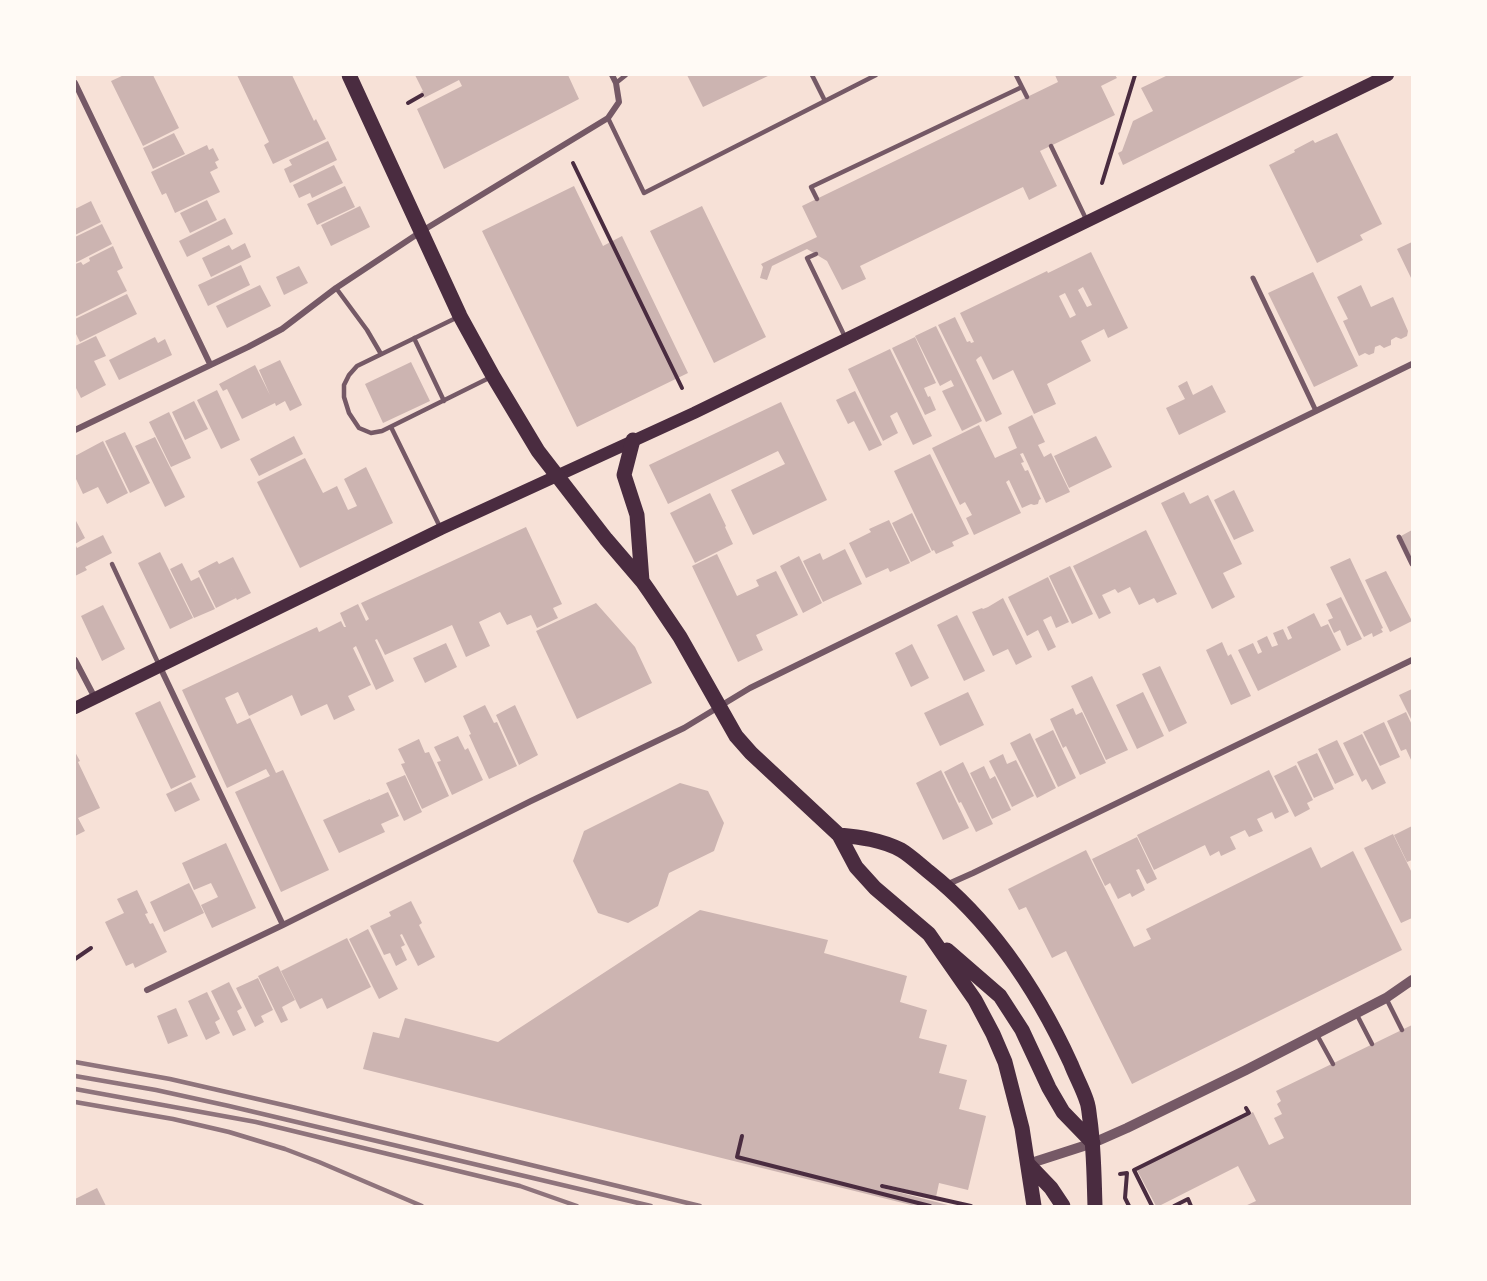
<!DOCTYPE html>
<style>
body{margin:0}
#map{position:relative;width:1487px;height:1281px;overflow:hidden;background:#f7e1d7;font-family:Manrope,sans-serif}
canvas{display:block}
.frame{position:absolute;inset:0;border:76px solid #fffaf5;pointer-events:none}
</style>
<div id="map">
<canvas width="1487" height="1281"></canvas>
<div class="frame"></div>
</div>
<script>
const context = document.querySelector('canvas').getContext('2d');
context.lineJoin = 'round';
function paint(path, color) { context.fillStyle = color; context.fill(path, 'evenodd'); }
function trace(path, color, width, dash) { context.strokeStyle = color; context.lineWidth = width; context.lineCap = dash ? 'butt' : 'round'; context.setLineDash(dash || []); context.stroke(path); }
paint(new Path2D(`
 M124 75H153L179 128 143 146 111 81Z
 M237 75H292L314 121 316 119 326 139 273 164 264 145 269 142Z
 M415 75H568L579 99 444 169 417 109 462 86 459 80 424 98 421 92 423 91Z
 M687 75H770L703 107Z
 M1055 75H1115L1117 78 1101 86 1115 115 1040 151 1057 186 1029 200 1023 187 860 266 866 279 842 290 827 261 807 249 772 266 767 280 760 278 763 267 761 264 817 237 802 206 1058 82Z
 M1168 75H1306L1123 165 1118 153 1122 151 1133 121 1153 111 1141 88Z
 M174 133 185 154 153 169 143 148Z
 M1337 133 1382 224 1360 235 1363 240 1317 263 1269 165 1295 152 1294 150 1313 140 1315 143Z
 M328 141 337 160 290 183 284 169 292 165 289 160Z
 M207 145 209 150 213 148 219 160 215 162 218 168 210 172 220 192 175 213 166 193 162 195 151 172Z
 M334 165 343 183 312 198 310 193 299 198 293 185Z
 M345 186 355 207 317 225 307 204Z
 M574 186 603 246 622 236 688 373 577 427 482 231Z
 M207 200 217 220 190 233 180 213Z
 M91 201 101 222 75 235V209Z
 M360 206 370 227 331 246 321 225Z
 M702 206 766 337 714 363 650 231Z
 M225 218 233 234 187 257 179 241Z
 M102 224 112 244 75 263V237Z
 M1412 242V280L1397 249Z
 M245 243 251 257 211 277 202 258 229 245 232 250Z
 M113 246 123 268 117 271 127 291 75 317V264L81 262 83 265 90 261 89 258Z
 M1091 252 1128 328 1108 338 1104 329 1081 341 1091 361 1047 384 1056 404 1034 414 1013 370 993 380 981 356 978 358 976 360 1002 414 986 422 938 325 955 317 967 342 970 341 971 343 974 342 960 313 1047 271 1048 273ZM1083 287 1092 305 1087 307 1078 290ZM1065 293 1076 315 1070 318 1059 296Z
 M241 265 250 285 208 306 198 285Z
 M299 266 308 283 284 295 276 277Z
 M1313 272 1358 366 1314 387 1268 293Z
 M260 285 271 306 227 328 216 306Z
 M1361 285 1371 307 1393 297 1408 331 1407 336 1401 339 1396 337 1391 340V345L1384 348 1380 345 1375 347 1374 353 1369 355 1365 353 1359 356 1343 321 1348 319 1337 297Z
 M127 294 137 314 80 342 75 332V319Z
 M936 326 982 421 962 431 942 391 954 386 951 380 940 386 915 336Z
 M96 336 106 356 94 361 106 385 81 398 75 386V346Z
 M155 337 158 343 165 339 172 355 119 380 109 360Z
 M915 337 936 383 924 388 928 397 930 396 936 410 925 415 892 348Z
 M890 349 932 436 913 445 897 412 890 416 898 433 883 441 848 369Z
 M280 360 302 405 290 411 285 401 276 406 275 403 242 419 227 389 223 391 219 384 255 365 270 395 259 370Z
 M411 362 430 401 383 423 365 384Z
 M1187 381 1193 395 1212 385 1226 412 1179 435 1166 408 1185 399 1178 386Z
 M217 390 240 440 221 449 197 400Z
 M855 391 882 445 869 451 854 421 848 424 836 400Z
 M194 401 208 429 185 440 172 412Z
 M781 402 827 500 753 535 731 490 785 464 778 451 668 504 649 465Z
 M169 412 191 458 171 467 149 422Z
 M1032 415 1045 442 1038 445 1044 457 1051 453 1070 492 1046 503 1023 453 1020 454 1024 462 1021 463 1025 471 1028 470 1041 499 1039 500 1038 504 1034 505 1031 504 1022 508 1009 480 1006 482 1021 513 974 535 966 518 972 515 965 502 960 505 932 448 979 425 995 458 1017 448 1008 427Z
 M125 432 150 483 130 493 105 441Z
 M294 436 303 454 259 476 250 459Z
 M1096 436 1112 467 1069 488 1054 456Z
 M155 437 185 497 165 507 135 446Z
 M103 441 128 493 107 504 98 487 83 494 76 479 75 480V456Z
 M930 454 969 534 952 542 954 546 936 554 934 550 932 551 894 471Z
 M305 458 323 493 337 486 348 510 357 506 344 479 366 467 393 523 300 568 257 482Z
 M1234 490 1254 531 1234 540 1214 500Z
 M1184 492 1190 504 1208 495 1242 564 1223 573 1235 597 1212 609 1161 503Z
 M710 493 726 526 725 527 733 544 695 563 670 513Z
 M912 513 931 552 911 562 892 523Z
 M75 519 85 538 75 544Z
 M889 520 910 563 890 572 888 568 866 578 849 543 871 532 869 529Z
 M526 527 562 604 553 608 558 618 537 628 531 615 507 625 500 612 479 622 490 646 466 657 452 625 385 655 377 639 375 640 394 681 376 690 356 646 353 648 371 685 348 696 355 710 334 720 327 704 301 716 292 695 249 716 238 692 225 698 237 724 250 718 276 773 283 770 329 870 281 892 235 792 270 776 266 769 227 788 182 690 317 627 319 632 341 621 344 627H346L340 613 358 604 366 621 369 619 361 603Z
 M1146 530 1177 594 1157 603 1154 598 1139 605 1130 587 1118 593 1115 589 1102 595 1111 613 1099 619 1073 566Z
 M1412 530V559L1401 536Z
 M103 535 112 553 85 567 87 570 75 576V544L77 548Z
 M845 549 862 584 823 602 803 561 820 553 823 560Z
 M160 552 193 618 170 629 138 563Z
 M717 554 737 596 759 586 756 580 776 571 798 615 756 635 763 650 738 662 692 566Z
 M799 556 822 603 803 613 780 566Z
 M233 557 251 593 237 600 226 577 236 598 216 608 198 571 217 561 219 564Z
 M1350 558 1383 628 1381 629 1383 632 1373 637 1372 633 1364 637 1330 567Z
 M182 563 191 581 199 577 215 609 194 618 170 569Z
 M1070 566 1093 614 1072 624 1049 576Z
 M1386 571 1412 621 1390 632 1365 580Z
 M1048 577 1069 622 1056 628 1051 616 1043 620 1056 647 1048 651 1038 630 1027 636 1008 597Z
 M1341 597 1362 639 1347 646 1340 630 1334 633 1328 620 1333 618 1326 604Z
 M1003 598 1032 657 1016 665 1008 649 993 656 972 612 982 608 983 609 988 607Z
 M596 603 635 647 652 683 577 719 536 631Z
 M103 605 125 649 102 661 81 616Z
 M1314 613 1321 627 1328 624 1341 650 1258 691 1238 650 1253 643 1258 654 1262 652 1257 641 1267 636 1272 647 1278 645 1273 633 1283 629 1288 640 1292 638 1287 627Z
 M957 615 985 671 964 681 937 625Z
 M1222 642 1228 656 1231 654 1251 696 1231 705 1206 650Z
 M446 643 457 667 425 683 413 658Z
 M912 644 929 678 911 687 895 653Z
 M1160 666 1187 723 1169 732 1142 674Z
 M1092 676 1128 750 1106 760 1071 686Z
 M1412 689V721L1399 695Z
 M968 692 984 725 940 746 924 713Z
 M1143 692 1164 736 1137 749 1116 705Z
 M160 701 196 777 171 789 135 713Z
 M485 705 494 723 497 722 517 766 489 779 469 735 471 734 463 716Z
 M515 705 538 755 519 765 496 715Z
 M1073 708 1076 715 1082 712 1106 763 1080 775 1066 746 1063 748 1050 719Z
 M1406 712 1412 725V762L1406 749 1401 751 1387 721Z
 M1384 722 1400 757 1380 766 1363 732Z
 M1053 730 1076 778 1058 787 1035 739Z
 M1030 733 1056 788 1037 798 1010 743Z
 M1362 734 1386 783 1372 790 1366 779 1362 782 1343 743Z
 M458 736 465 750 468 748 483 780 452 795 437 762 441 761 434 747Z
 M419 739 425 753 429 752 449 796 422 809 401 764 405 763 398 749Z
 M1337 740 1354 775 1335 784 1318 749Z
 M75 752 80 761 78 762 100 808 78 818 85 831 75 836Z
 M1317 753 1334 789 1314 798 1297 762Z
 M1003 754 1007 764 1016 760 1034 796 1012 807 989 761Z
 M963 762 993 824 976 832 961 802 959 803 944 772Z
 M1296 765 1313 800 1307 803 1310 809 1295 817 1274 776Z
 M984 766 990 779 995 776 1011 810 992 819 970 773Z
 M941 770 969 828 943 840 916 783Z
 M1269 770 1289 812 1275 819 1272 812 1257 819 1263 831 1249 837 1245 830 1230 837 1236 849 1221 856 1219 851 1210 856 1205 845 1154 870 1137 835Z
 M405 775 422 812 404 821 386 783Z
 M191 782 200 800 175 812 166 794Z
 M680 783 708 791 724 823 714 851 669 873 658 906 628 923 598 913 573 861 584 831Z
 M388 792 399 816 381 824 385 832 339 853 323 820 370 799V800Z
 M1412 826V860L1407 862 1394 835Z
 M1393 834 1412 873V918L1401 923 1364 848Z
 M1137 837 1157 879 1147 884 1139 869 1136 870 1145 890 1132 897 1130 893 1118 899 1110 883 1105 886 1092 859Z
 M226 843 256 908 212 928 201 905 218 897 211 883 194 890 182 863Z
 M1311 847 1321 868 1353 851 1402 950 1132 1084 1066 951 1052 958 1026 907 1019 910 1008 889 1086 850 1134 947 1151 939 1146 929Z
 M189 883 204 913 164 932 150 902Z
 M137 890 148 913 145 914 150 924 153 923 167 952 135 968 133 963 126 966 105 922 124 913 117 899Z
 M411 901 422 923 419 925 435 957 418 966 402 934 400 935 405 945 401 947 407 960 396 966 390 953 384 955 370 926 391 916 389 912Z
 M700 910 828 940 824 953 907 976 900 1002 927 1010 919 1038 947 1045 939 1073 967 1080 959 1109 986 1116 968 1190 939 1183 936 1197 883 1184 882 1188 948 1205 915 1206 363 1069 373 1032 399 1038 405 1018 498 1042Z
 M368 929 398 989 379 999 349 939Z
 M347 938 371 987 327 1009 322 998 300 1009 281 971Z
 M278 966 295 1000 282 1007 288 1020 281 1023 258 976Z
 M258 978 273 1010 261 1016 264 1022 255 1027 236 988Z
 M229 982 242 1008 237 1011 246 1030 233 1036 211 991Z
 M207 992 220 1019 215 1022 220 1033 206 1040 188 1001Z
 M176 1008 188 1036 168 1044 157 1016Z
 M1412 1025V1206H1245L1256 1201 1238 1166 1159 1206H1156L1137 1170 1253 1112 1269 1145 1284 1138 1274 1118 1282 1114 1277 1104 1281 1101 1276 1091Z
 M97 1188 106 1206H75V1199Z`), '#ccb4b1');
trace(new Path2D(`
 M408 103 422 95
 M573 163 682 388
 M1102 183 1135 75
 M75 959 91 948
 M742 1136 737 1157 930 1206
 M1120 1174 1127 1173 1125 1198 1129 1206
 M882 1186 971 1206
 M1152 1206 1134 1170 1249 1113 1246 1108
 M1174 1206 1188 1199 1191 1206`), '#4a2c40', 4);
trace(new Path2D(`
 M812 75 825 101
 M1016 75 1027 97
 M616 83 626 75
 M608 118 644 193 876 75
 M1051 146 1086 219
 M817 199 811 187 1022 87
 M816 254 807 258 846 339
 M336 288 367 330 381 354
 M458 317 357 366 349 375 344 385V397L349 413 359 428 371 433 382 431 491 377
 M414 338 444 401
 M391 427 440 527
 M112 564 159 665
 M1386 998 1402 1030
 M1357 1015 1372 1044
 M1316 1033 1333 1064`), '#755966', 4.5);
trace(new Path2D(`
 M1253 278 1316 411
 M1399 537 1412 564`), '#755966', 5);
trace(new Path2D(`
 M75 83 210 364
 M75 430 248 347 282 329 336 288 422 231 608 118 619 102 616 83 612 75
 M75 660 95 698
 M160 667 283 925
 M946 885 973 873 1412 660
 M147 990 283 925 531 801 684 728 750 688 1412 364`), '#755966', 6);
trace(new Path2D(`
 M1028 1164 1093 1143 1127 1128 1246 1070 1386 998 1412 980`), '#755966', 10);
trace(new Path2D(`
 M75 708 441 529 694 413 1388 75`), '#4a2c40', 12);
trace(new Path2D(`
 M349 75 460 316 493 376 538 451 606 539 642 581 649 591 680 637 736 736 751 753 839 835 856 867 875 888 929 934 975 1000 993 1034 1005 1062 1022 1128 1034 1206
 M633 440 624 475 637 515 642 581
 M839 835C860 837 882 840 901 850 911 856 920 865 929 872 992 922 1038 992 1071 1064 1076 1077 1083 1089 1087 1102 1089 1108 1089 1114 1090 1120 1094 1149 1094 1177 1095 1206
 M947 950 1000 996 1022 1030 1049 1088 1063 1112 1093 1143
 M1028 1164 1051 1188 1063 1206`), '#4a2c40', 15);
trace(new Path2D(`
 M75 1062 170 1079 292 1107 700 1206
 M75 1076 156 1090 229 1106 651 1206
 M75 1089 256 1122 520 1186 577 1206
 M75 1102 173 1119 229 1132 285 1149 319 1162 422 1206`), '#8f747c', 4.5);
</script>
